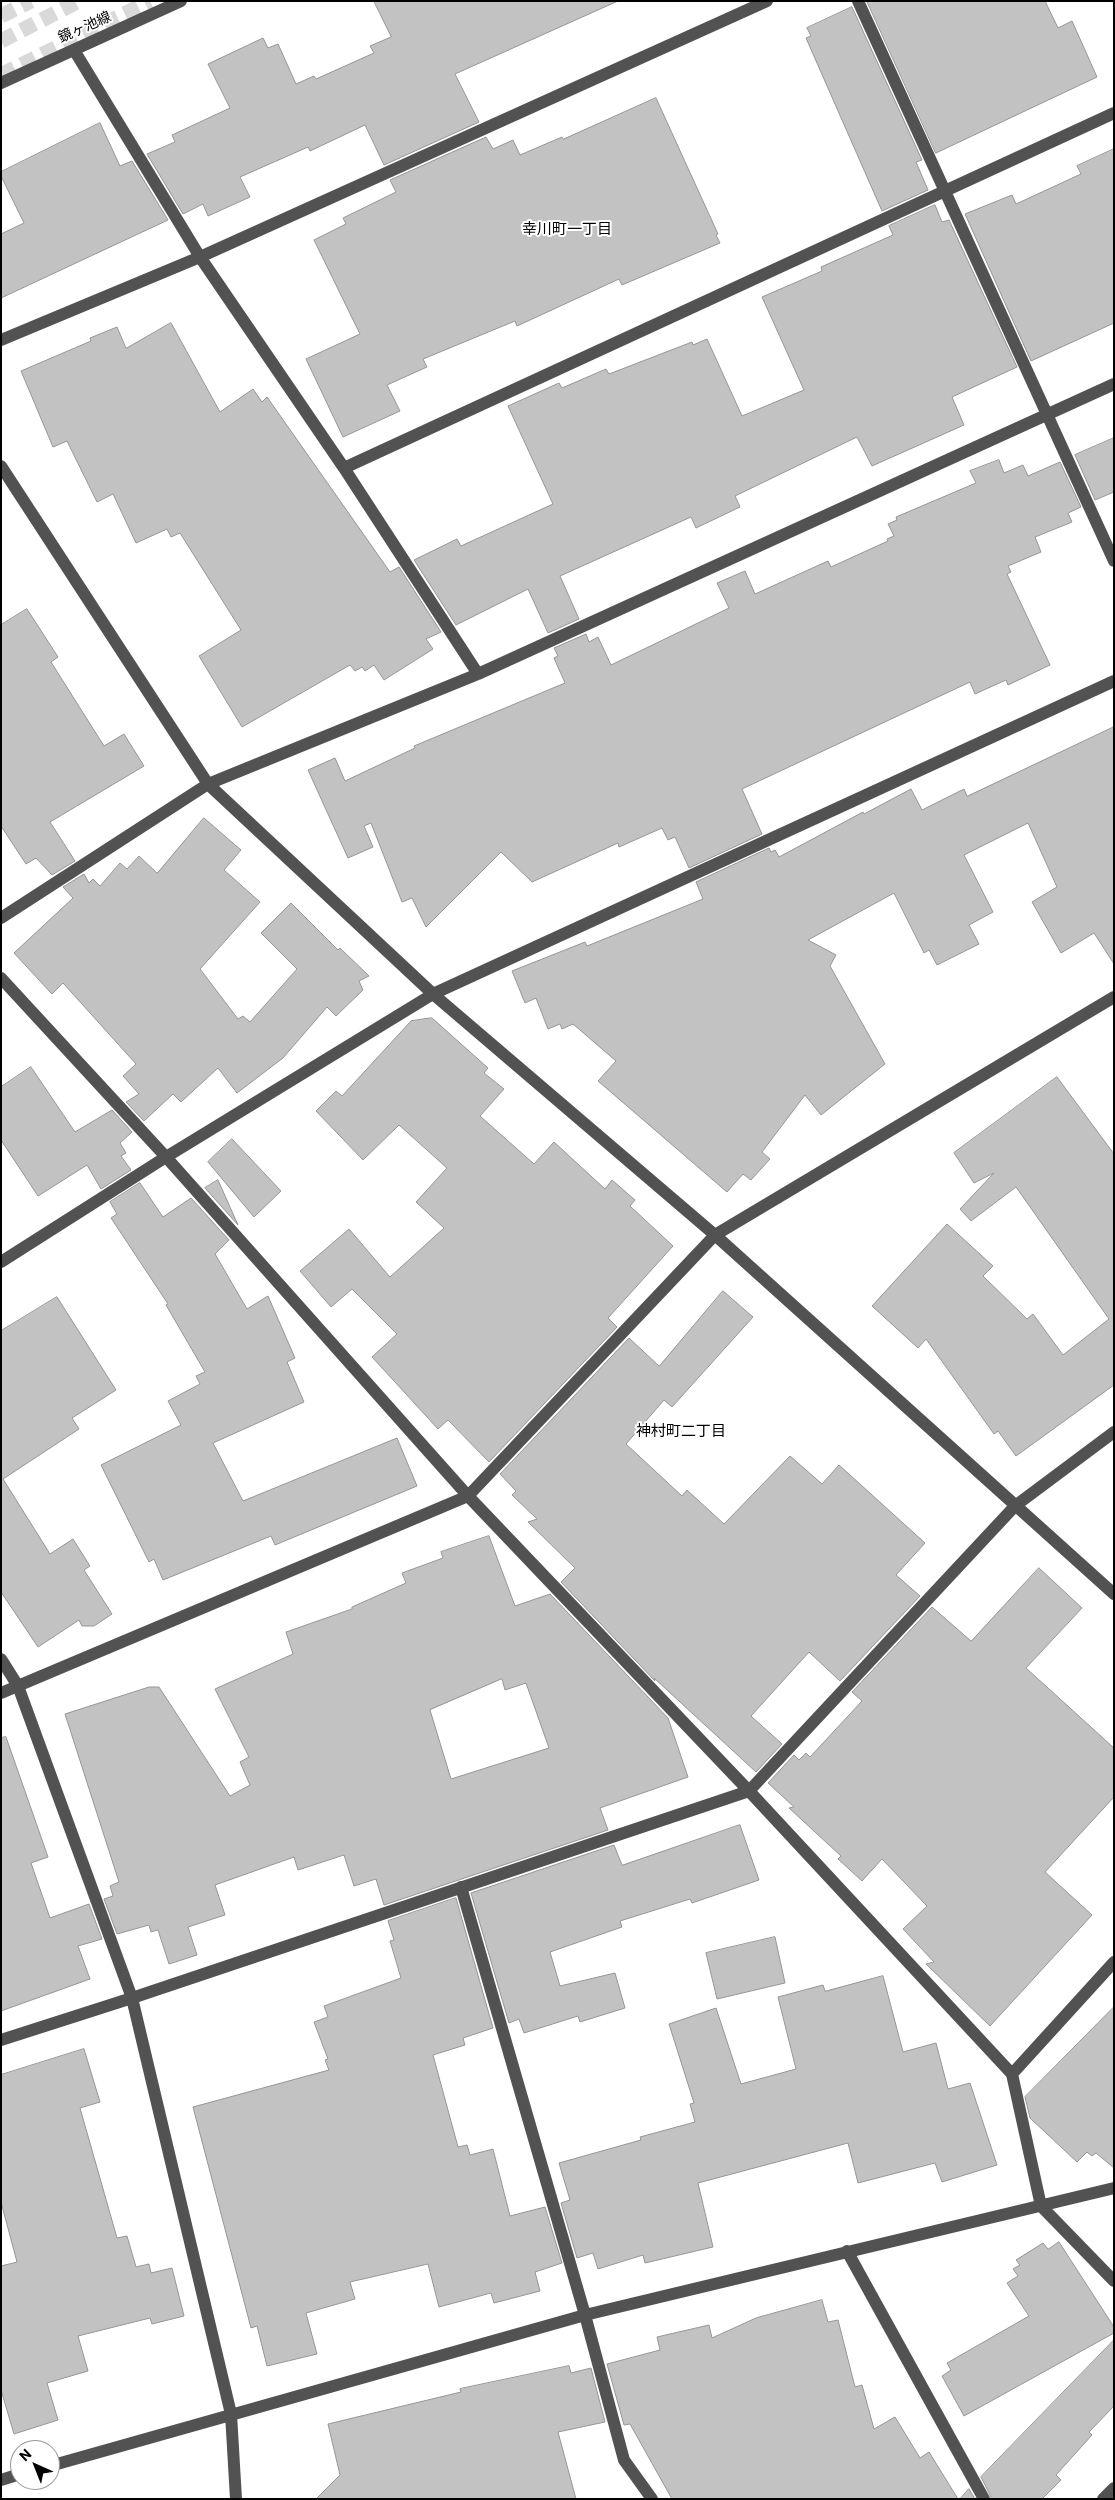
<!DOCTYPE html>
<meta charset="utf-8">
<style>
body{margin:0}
#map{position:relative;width:1115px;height:2500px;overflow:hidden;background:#fff;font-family:Roboto,sans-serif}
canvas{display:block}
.frame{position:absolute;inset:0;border:2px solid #000;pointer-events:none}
.north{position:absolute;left:10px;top:2440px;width:50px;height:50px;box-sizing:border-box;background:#fff;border:1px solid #999;border-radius:50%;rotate:316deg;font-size:14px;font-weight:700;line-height:20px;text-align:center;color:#000}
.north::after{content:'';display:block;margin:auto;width:18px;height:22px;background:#000;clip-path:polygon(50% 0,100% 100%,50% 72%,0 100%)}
</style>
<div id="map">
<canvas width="1115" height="2500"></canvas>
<div class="frame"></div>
<div class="north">N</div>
</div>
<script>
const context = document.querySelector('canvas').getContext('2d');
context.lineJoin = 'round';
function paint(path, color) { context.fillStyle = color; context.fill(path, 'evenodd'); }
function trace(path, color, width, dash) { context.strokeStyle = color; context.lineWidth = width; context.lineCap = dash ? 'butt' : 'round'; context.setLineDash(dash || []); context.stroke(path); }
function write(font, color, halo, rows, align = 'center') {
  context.font = font + ' Roboto,"Noto Sans JP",sans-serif'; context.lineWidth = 4; context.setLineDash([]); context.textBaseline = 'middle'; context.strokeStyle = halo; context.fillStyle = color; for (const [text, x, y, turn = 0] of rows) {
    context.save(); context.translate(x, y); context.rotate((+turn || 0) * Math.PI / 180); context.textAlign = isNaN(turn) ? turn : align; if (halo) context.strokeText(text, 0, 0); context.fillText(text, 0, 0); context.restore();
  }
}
const building = new Path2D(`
 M374 1H618L455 74 479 122 384 165 365 125 310 151 308 147 240 177 250 197 208 216 203 204 183 214 147 154 175 142 172 135 230 108 208 64 263 38 268 48 278 44 296 84 314 76 316 79 374 53 370 46 391 37Z
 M867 1H1045L1058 28 1072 21 1097 77 936 153Z
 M852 7 922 160 916 162 928 190 882 211 806 38 811 36 807 28Z
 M656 98 718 234 716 235 720 243 622 285 619 279 517 326 515 321 423 359 427 367 387 385 400 411 343 437 306 359 360 334 314 240 346 224 343 218 396 192 390 180 486 137 493 149 513 140 520 155 562 137 563 139Z
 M100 123 120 166 132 161 168 220 1 298V234L24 223 1 176V172Z
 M1114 149V323L1031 361 965 214 1012 195 1016 204 1081 174 1077 166Z
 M935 205 942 222 949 220 1017 367 952 397 964 425 872 466 857 437 735 496 740 507 696 528 691 517 560 576 579 619 548 633 528 589 456 625 414 560 457 539 461 546 553 504 508 406 559 383 562 388 606 369 609 374 692 342 693 345 707 339 742 416 804 390 762 297 822 271 821 267 893 235 889 226Z
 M171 323 220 412 253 389 262 402 267 397 390 572 399 567 441 632 426 639 433 649 384 680 374 665 365 671 362 667 355 671 350 665 242 727 199 656 241 630 180 533 171 537 167 529 136 543 113 494 97 502 67 441 53 447 21 371 91 341 90 338 117 327 126 348Z
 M1114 438V492L1095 500 1075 455Z
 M999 460 1004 473 1023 465 1028 476 1060 462 1081 507 1068 513 1072 522 1035 537 1041 552 1008 566 1011 572 1007 574 1050 665 1008 685 1006 680 975 694 970 682 742 789 762 834 689 868 675 837 668 840 662 828 619 847 618 843 532 882 501 852 426 927 412 898 402 902 371 823 364 826 373 847 348 858 308 770 335 758 345 781 415 748 414 746 565 683 554 658 558 656 554 648 586 634 589 642 598 637 611 665 729 608 717 583 745 571 755 594 828 561 831 567 888 541 887 539 894 536 888 524 897 520 896 517 976 483 970 471Z
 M27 609 58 657 51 662 104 746 124 734 144 766 50 822 75 861 52 875 36 858 26 864 1 826V625Z
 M1114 727V964L1094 933 1061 953 1032 902 1057 887 1028 823 964 855 993 912 969 925 979 944 937 965 929 950 924 953 894 893 808 940 836 955 830 966 885 1064 821 1115 805 1095 762 1152 770 1159 751 1180 743 1174 727 1192 598 1081 616 1061 573 1024 562 1029 560 1024 548 1029 536 998 525 1003 512 971 585 942 587 946 703 899 696 882 769 848 771 852 775 850 779 857 863 812 864 814 911 789 922 810 964 789 967 796Z
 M204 818 241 850 224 870 260 902 200 969 238 1019 243 1016 250 1022 297 969 261 933 291 903 338 950 340 948 369 976 359 981 363 990 336 1016 327 1007 283 1058 237 1093 218 1068 181 1102 173 1094 144 1121 126 1102 139 1094 123 1076 136 1064 63 983 52 994 14 953 73 898 63 887 84 874 89 883 93 879 100 886 120 863 127 869 139 856 157 873Z
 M432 1018 488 1068 484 1073 504 1089 480 1116 534 1164 554 1142 605 1189 612 1180 635 1200 630 1206 673 1246 608 1318 617 1327 489 1462 448 1420 438 1429 372 1357 397 1334 352 1289 331 1307 300 1271 349 1229 390 1277 444 1228 416 1202 447 1168 399 1125 363 1160 316 1111 336 1091 342 1096 411 1021Z
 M31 1067 75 1132 112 1110 132 1132 120 1143 126 1153 121 1156 131 1170 101 1189 87 1165 38 1196 1 1140V1087Z
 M1057 1077 1114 1154V1385L1016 1456 998 1431 994 1434 926 1339 918 1348 872 1306 947 1224 993 1266 983 1276 1027 1319 1033 1314 1063 1355 1109 1319 1016 1187 971 1221 960 1209 994 1173 974 1183 954 1153Z
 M232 1139 281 1191 254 1217 208 1162Z
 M218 1180 238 1225 205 1188Z
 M140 1183 163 1217 191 1198 229 1240 215 1254 247 1309 268 1296 295 1358 287 1362 304 1402 213 1443 243 1501 397 1438 417 1486 275 1545 271 1536 163 1580 154 1559 149 1562 101 1465 181 1425 168 1401 200 1384 196 1376 205 1372 166 1305 168 1304 111 1218 117 1214 110 1202Z
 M723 1291 753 1317 672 1407 664 1400 626 1444 682 1496 687 1490 724 1524 790 1456 822 1484 839 1465 925 1543 896 1575 920 1596 840 1681 809 1652 751 1716 782 1744 756 1772 654 1678 655 1681 561 1582 575 1568 528 1522 537 1519 512 1495 516 1491 500 1474 629 1338 659 1366Z
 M57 1297 116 1390 72 1418 79 1429 3 1479 50 1554 73 1539 90 1566 84 1570 112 1614 94 1626H82L79 1620 38 1647 1 1592V1331Z
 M489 1536 515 1606 550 1594 668 1718 688 1777 600 1808 608 1830 384 1905 376 1879 354 1886 344 1855 298 1870 294 1857 215 1885 225 1915 188 1927 197 1955 169 1964 158 1930 151 1932 149 1925 117 1934 104 1899 113 1896 110 1886 119 1882 65 1714 149 1687H159L230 1796 250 1785 240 1762 249 1757 215 1689 293 1654 286 1632 352 1609V1607L406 1583 402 1573 443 1558 441 1552ZM502 1679 505 1690 526 1683 549 1748 451 1779 430 1710Z
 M1039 1568 1082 1608 1026 1668 1114 1748V1797L1045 1872 1092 1915 990 2026 926 1964 934 1962 903 1929 927 1906 882 1859 862 1881 838 1859 841 1856 789 1808 794 1807 768 1783 794 1755 799 1760 806 1753 810 1757 862 1701 852 1692 932 1607 971 1641Z
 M6 1737 48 1857 31 1863 50 1918 89 1904 102 1939 78 1946 90 1979 1 2011V1738Z
 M740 1825 759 1880 692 1903 690 1899 620 1921 622 1927 550 1952 560 1986 615 1973 625 2008 580 2022 578 2016 524 2033 519 2019 509 2023 471 1893 614 1845 622 1865Z
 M456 1898 493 2028 463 2038 465 2045 433 2055 458 2147 467 2145 470 2155 493 2149 510 2216 545 2207 562 2263 535 2272 540 2291 494 2303 491 2293 439 2307 428 2264 350 2282 355 2299 306 2313 317 2354 267 2366 257 2326 251 2328 193 2107 329 2070 325 2060 328 2059 314 2022 328 2017 324 2006 401 1978 390 1941 394 1940 388 1921Z
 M775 1937 785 1983 717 1999 706 1953Z
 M883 1976 903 2052 936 2043 948 2089 970 2083 997 2165 942 2182 935 2163 858 2183 848 2143 698 2183 713 2247 645 2263 643 2255 598 2269 593 2253 577 2258 561 2203 570 2200 559 2163 641 2140 640 2137 695 2122 690 2104 694 2103 669 2024 716 2008 741 2084 796 2069 778 1997 823 1985 825 1991Z
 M1114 2007V2168L1096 2153 1092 2156 1087 2152 1077 2162 1030 2118 1025 2097Z
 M84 2049 100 2102 80 2108 117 2238 127 2236 136 2267 149 2264 151 2273 172 2268 184 2316 152 2324 150 2318 78 2336 88 2371 47 2383 58 2420 14 2434 1 2390V2266L17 2262 1 2202V2075Z
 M1059 2242 1114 2327V2333L964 2416 942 2376 951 2370 947 2363 1029 2316 1007 2283 1018 2276 1013 2269 1020 2265 1016 2260 1043 2243 1048 2249Z
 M822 2300 828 2322 838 2320 855 2387 862 2385 874 2429 895 2417 920 2458 929 2452 958 2499H672L630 2424 624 2425 607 2364 660 2350 657 2337 709 2325 712 2338 756 2318Z
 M1114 2340V2406L1089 2432 1092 2435 1056 2475 1061 2480 1042 2499H992L981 2477Z
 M569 2366 571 2373 591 2368 605 2422 558 2432 576 2499H316L340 2475 328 2424 461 2392 460 2389Z
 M969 2489 975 2499H960Z`);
paint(building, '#c2c2c2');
trace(building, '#969696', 1);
trace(new Path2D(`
 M1 16 31 1
 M1 41 79 1
 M1 75 150 1`), '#d9d9d9', 15, [15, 8]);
trace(new Path2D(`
 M858 1 1114 561
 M74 50 200 257 344 468 478 674
 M1 83 181 1
 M1 340 200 257 767 1
 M1 466 208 784 433 994 715 1235 1114 1594
 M344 468 1114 113
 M1 918 208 784 478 674 1114 384
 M1 978 166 1157 468 1496 749 1791 1012 2074
 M1 1262 166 1157 433 994 1114 681
 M1 1659 18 1686 132 1998 231 2414 236 2499
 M1 1693 468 1496 715 1235 1114 997
 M461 1887 585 2315 624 2460 652 2499
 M1114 1962 1012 2074 1041 2206 1114 2281
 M1 2040 132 1998 749 1791 1015 1506 1114 1432
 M847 2251 984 2499
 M50 2466 585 2315 1114 2188
 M1 2480 20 2474
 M1103 2499 1114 2488`), '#525252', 12);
write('14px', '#000', '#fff', [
 ["鏡ヶ池線",85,28,-24]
]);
write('15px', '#000', '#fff', [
 ["幸川町一丁目",567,230],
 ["神村町二丁目",681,1432]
]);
</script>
